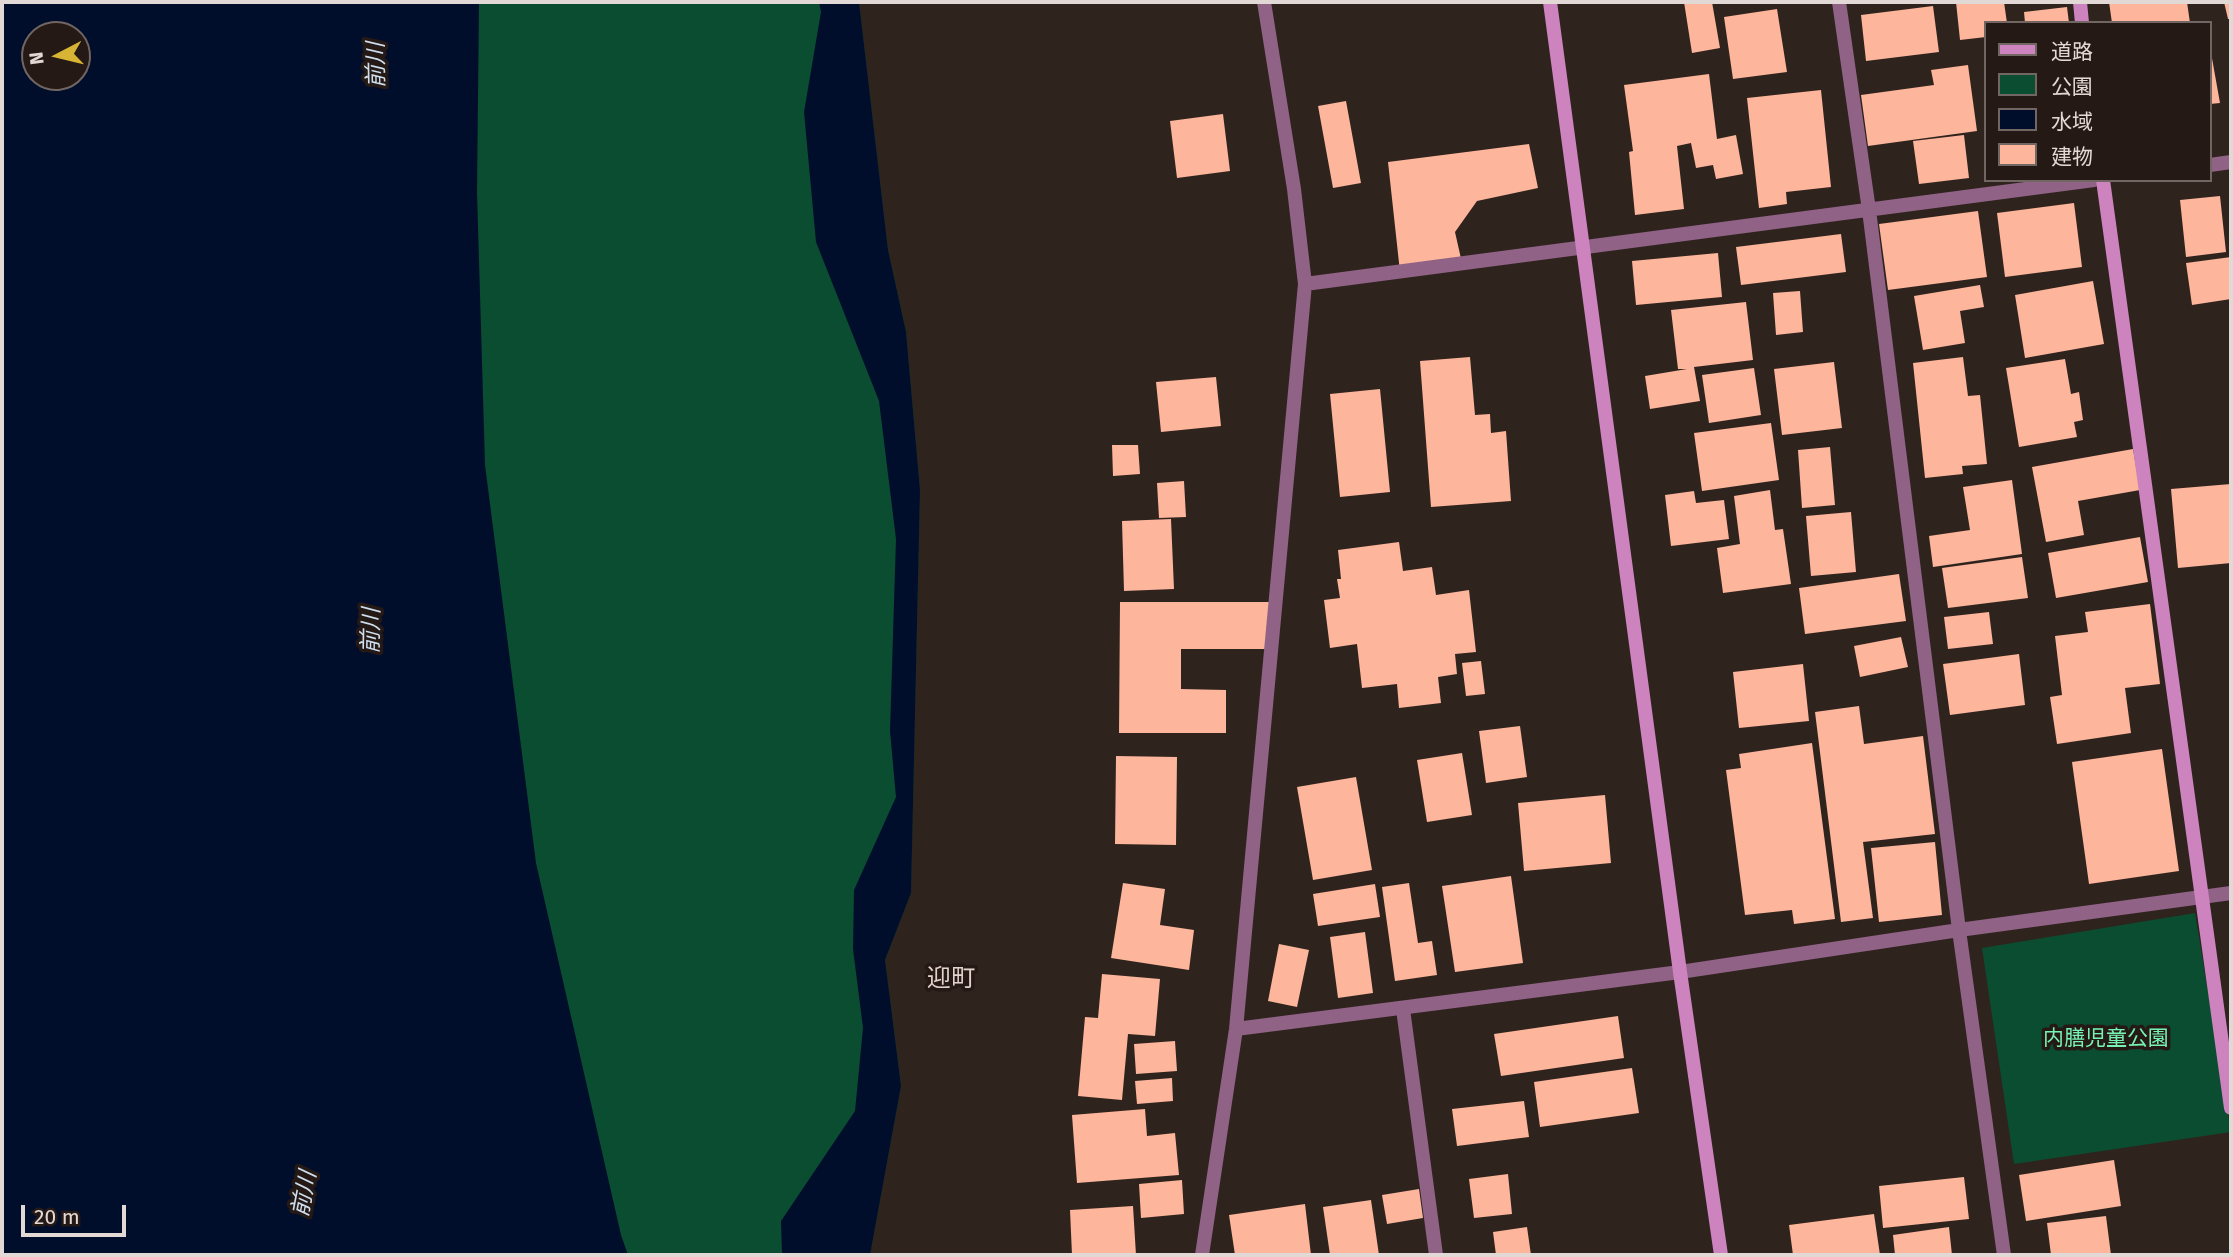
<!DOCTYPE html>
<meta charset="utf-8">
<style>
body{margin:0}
#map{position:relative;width:2233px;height:1257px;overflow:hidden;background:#2f231e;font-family:"Fira Sans","Noto Sans JP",sans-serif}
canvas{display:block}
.frame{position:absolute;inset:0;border:4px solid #e2d9d6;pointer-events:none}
.legend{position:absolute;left:1984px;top:21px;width:228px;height:161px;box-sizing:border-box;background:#251915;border:2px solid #716662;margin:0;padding:9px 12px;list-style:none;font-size:21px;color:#e2d9d6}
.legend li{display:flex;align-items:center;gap:14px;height:35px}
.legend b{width:35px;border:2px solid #716662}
.north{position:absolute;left:21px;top:21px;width:70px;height:70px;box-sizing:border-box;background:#251915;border:2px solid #716662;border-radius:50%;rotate:263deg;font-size:19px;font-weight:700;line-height:28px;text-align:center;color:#e2d9d6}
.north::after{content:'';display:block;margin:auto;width:24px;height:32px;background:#d8b434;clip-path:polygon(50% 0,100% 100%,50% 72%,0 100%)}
.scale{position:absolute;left:21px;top:1205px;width:105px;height:32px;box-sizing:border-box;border:4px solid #e2d9d6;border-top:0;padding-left:9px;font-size:21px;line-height:24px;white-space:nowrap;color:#e2d9d6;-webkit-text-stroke:5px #251915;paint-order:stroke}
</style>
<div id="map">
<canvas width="2233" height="1257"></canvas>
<div class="frame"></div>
<ul class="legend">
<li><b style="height:9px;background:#cc83be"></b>道路</li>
<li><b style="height:19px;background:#0b4d30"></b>公園</li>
<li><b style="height:19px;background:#000e2c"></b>水域</li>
<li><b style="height:19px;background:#fdb59b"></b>建物</li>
</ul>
<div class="north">N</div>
<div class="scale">20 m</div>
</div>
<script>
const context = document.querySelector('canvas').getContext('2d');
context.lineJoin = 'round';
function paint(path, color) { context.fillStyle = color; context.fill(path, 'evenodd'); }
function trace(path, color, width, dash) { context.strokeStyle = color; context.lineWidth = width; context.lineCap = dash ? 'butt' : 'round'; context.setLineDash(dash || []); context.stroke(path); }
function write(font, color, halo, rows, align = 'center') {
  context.font = font + ' "Fira Sans","Noto Sans JP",sans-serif'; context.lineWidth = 7; context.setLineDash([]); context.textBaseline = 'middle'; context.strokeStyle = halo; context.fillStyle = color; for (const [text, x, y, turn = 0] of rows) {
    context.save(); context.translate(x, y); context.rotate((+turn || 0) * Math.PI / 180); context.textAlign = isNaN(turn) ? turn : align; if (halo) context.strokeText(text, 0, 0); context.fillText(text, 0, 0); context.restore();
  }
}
paint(new Path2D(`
 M332 2H859L888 250 906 332 920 490 911 893 885 960 901 1086 870 1255H313Z
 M2195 913 2231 1132 2014 1164 1982 948Z`), '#0b4d30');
paint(new Path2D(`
 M2 2H479L477 192 485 465 536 863 621 1235 628 1255H2ZM35 35H77V77H35Z
 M819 2H859L888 250 906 332 920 490 911 893 885 960 901 1086 870 1255H782L781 1221 855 1111 863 1028 853 949 854 890 896 797 890 731 896 539 879 401 816 242 804 112 821 12Z`), '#000e2c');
paint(new Path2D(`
 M1684 2H1712L1720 48 1692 53Z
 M1956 2H2004L2007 23H1986V37L1960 40Z
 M2109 2H2187L2190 23H2112Z
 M2224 2H2231V19H2228Z
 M1933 6 1939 52 1866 61 1861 15Z
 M2067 7 2069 23H2025L2024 12Z
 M1777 9 1787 72 1733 79 1724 17Z
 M2210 47 2220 103 2210 104Z
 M1968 65 1977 131 1868 146 1861 95 1934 85 1931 70Z
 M1709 74 1717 139 1736 135 1743 174 1716 179 1713 165 1696 168 1691 143 1677 146 1684 209 1635 215 1629 152 1633 151 1624 85Z
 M1821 90 1831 187 1786 192 1787 204 1759 208 1747 98Z
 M1346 101 1361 183 1333 188 1318 106Z
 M1223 114 1230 171 1177 178 1170 121Z
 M1964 135 1969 178 1919 184 1913 141Z
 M1529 144 1538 188 1477 201 1455 232 1462 263 1400 272 1388 162Z
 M2220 196 2226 252 2186 257 2180 200Z
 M2074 203 2082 267 2005 277 1997 213Z
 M1978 211 1987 277 1888 290 1879 224Z
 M1841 234 1846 272 1741 285 1736 247Z
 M1718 253 1722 297 1636 305 1632 261Z
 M2231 257V299L2192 305 2186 263Z
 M2093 281 2104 344 2025 358 2015 295Z
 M1980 285 1984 307 1960 311 1965 343 1923 350 1914 296Z
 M1800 291 1803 332 1776 335 1773 293Z
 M1746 302 1753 360 1694 367 1700 401 1650 409 1645 376 1687 369H1678L1671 310Z
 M1470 357 1475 415 1490 414 1491 433 1506 431 1511 501 1431 507 1420 361Z
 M1963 357 1968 396 1980 395 1987 464 1962 466 1963 474 1925 478 1913 363Z
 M2065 359 2071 394 2079 392 2083 420 2074 422 2077 437 2019 447 2006 368Z
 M1834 362 1842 428 1782 435 1774 369Z
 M1754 368 1761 415 1709 423 1702 375Z
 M1216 377 1221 426 1161 432 1156 382Z
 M1380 389 1390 492 1340 497 1330 394Z
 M1771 423 1779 480 1702 491 1694 433Z
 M1112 445H1138L1140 474 1113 476Z
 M1830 447 1835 505 1802 508 1798 450Z
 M2133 449 2140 490 2078 501 2084 535 2046 542 2032 467Z
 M2012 480 2022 554 1933 567 1929 536 1970 530 1963 487Z
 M1184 481 1186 517 1159 518 1157 483Z
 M2231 484V563L2178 568 2171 489Z
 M1770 490 1775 530 1783 529 1791 584 1723 593 1717 548 1740 544 1734 496Z
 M1694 491 1696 503 1724 500 1729 539 1671 546 1665 495Z
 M1851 512 1856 572 1811 576 1806 516Z
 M1171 519 1174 589 1124 591 1122 521Z
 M2140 537 2148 582 2056 598 2048 553Z
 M1399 542 1403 571 1432 567 1436 595 1469 590 1476 652 1455 654 1457 674 1438 677 1441 703 1399 708 1397 684 1362 688 1357 644 1330 648 1324 600 1340 598 1337 579H1341L1338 550Z
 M2022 557 2028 598 1948 608 1942 568Z
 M1899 574 1906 621 1805 634 1799 588Z
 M1120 602H1270V649H1181V689L1226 690V733H1119Z
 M2150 604 2160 684 2125 688 2131 733 2057 744 2050 697 2062 695 2055 636 2088 632 2085 612Z
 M1989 612 1993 644 1948 649 1944 617Z
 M1901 637 1908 667 1860 677 1854 646Z
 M2019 654 2025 705 1950 715 1943 664Z
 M1481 661 1485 694 1466 696 1462 663Z
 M1803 664 1809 721 1739 728 1733 672Z
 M1859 706 1864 744 1923 736 1935 834 1863 842 1873 918 1841 922 1815 712Z
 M1520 726 1527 777 1486 783 1479 731Z
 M1812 743 1835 919 1794 924 1792 910 1745 915 1726 770 1741 768 1739 754Z
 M2162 749 2179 871 2089 884 2072 762Z
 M1462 753 1472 815 1427 822 1417 760Z
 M1116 756 1177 757 1176 845 1115 844Z
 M1356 777 1372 870 1313 880 1297 787Z
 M1605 795 1611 863 1524 871 1518 803Z
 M1935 842 1942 915 1879 922 1871 848Z
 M1511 876 1523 963 1455 972 1442 886Z
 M1123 883 1165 889 1160 925 1194 930 1189 970 1111 958Z
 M1409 883 1418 943 1432 941 1437 975 1395 981 1382 887Z
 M1375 884 1380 917 1318 926 1313 894Z
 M1365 932 1373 993 1338 998 1330 937Z
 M1279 944 1309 950 1297 1007 1268 1001Z
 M1102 974 1160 979 1155 1036 1128 1034 1122 1100 1078 1096 1085 1017 1098 1018Z
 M1618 1016 1624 1058 1501 1076 1494 1034Z
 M1175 1041 1177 1071 1136 1074 1134 1044Z
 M1632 1068 1639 1113 1540 1127 1534 1082Z
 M1172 1078 1173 1101 1137 1104 1135 1081Z
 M1524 1101 1529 1137 1457 1146 1452 1109Z
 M1145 1109 1147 1136 1175 1133 1179 1175 1077 1183 1072 1115Z
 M2114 1160 2121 1206 2026 1221 2019 1175Z
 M1508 1174 1512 1214 1474 1218 1469 1179Z
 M1964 1177 1969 1219 1883 1228 1879 1186Z
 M1182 1180 1184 1214 1141 1218 1139 1184Z
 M1419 1189 1423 1218 1387 1224 1382 1195Z
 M1371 1200 1379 1255H1330L1323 1207Z
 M1305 1204 1311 1255H1235L1229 1215Z
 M1133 1206 1136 1255H1072L1070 1210Z
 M1874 1214 1880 1255H1793L1789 1225Z
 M2106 1216 2111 1255H2051L2047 1223Z
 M1527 1227 1531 1255H1496L1493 1232Z
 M1949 1227 1952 1255H1895L1893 1235Z`), '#fdb59b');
trace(new Path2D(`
 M1839 2 1869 210 1959 930 2004 1255
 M2210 165 2231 162
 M1305 284 2094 180
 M1403 1009 1436 1255
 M1236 1029 1680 972 1959 930 2231 893
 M1202 1255 1236 1029 1305 284 1294 189 1264 2`), '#906286', 14);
trace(new Path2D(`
 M1550 2 1680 972 1721 1255
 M2080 2 2082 23
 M2103 180 2231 1108`), '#cc83be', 14);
write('21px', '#76f3b3', '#251915', [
 ["内膳児童公園",2106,1039]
]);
write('italic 23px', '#cfdeef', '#251915', [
 ["前川",377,65,-91],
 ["前川",372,631,-89],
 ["前川",305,1194,-79]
]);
write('24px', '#e3d2cc', '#251915', [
 ["迎町",951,979]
]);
</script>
